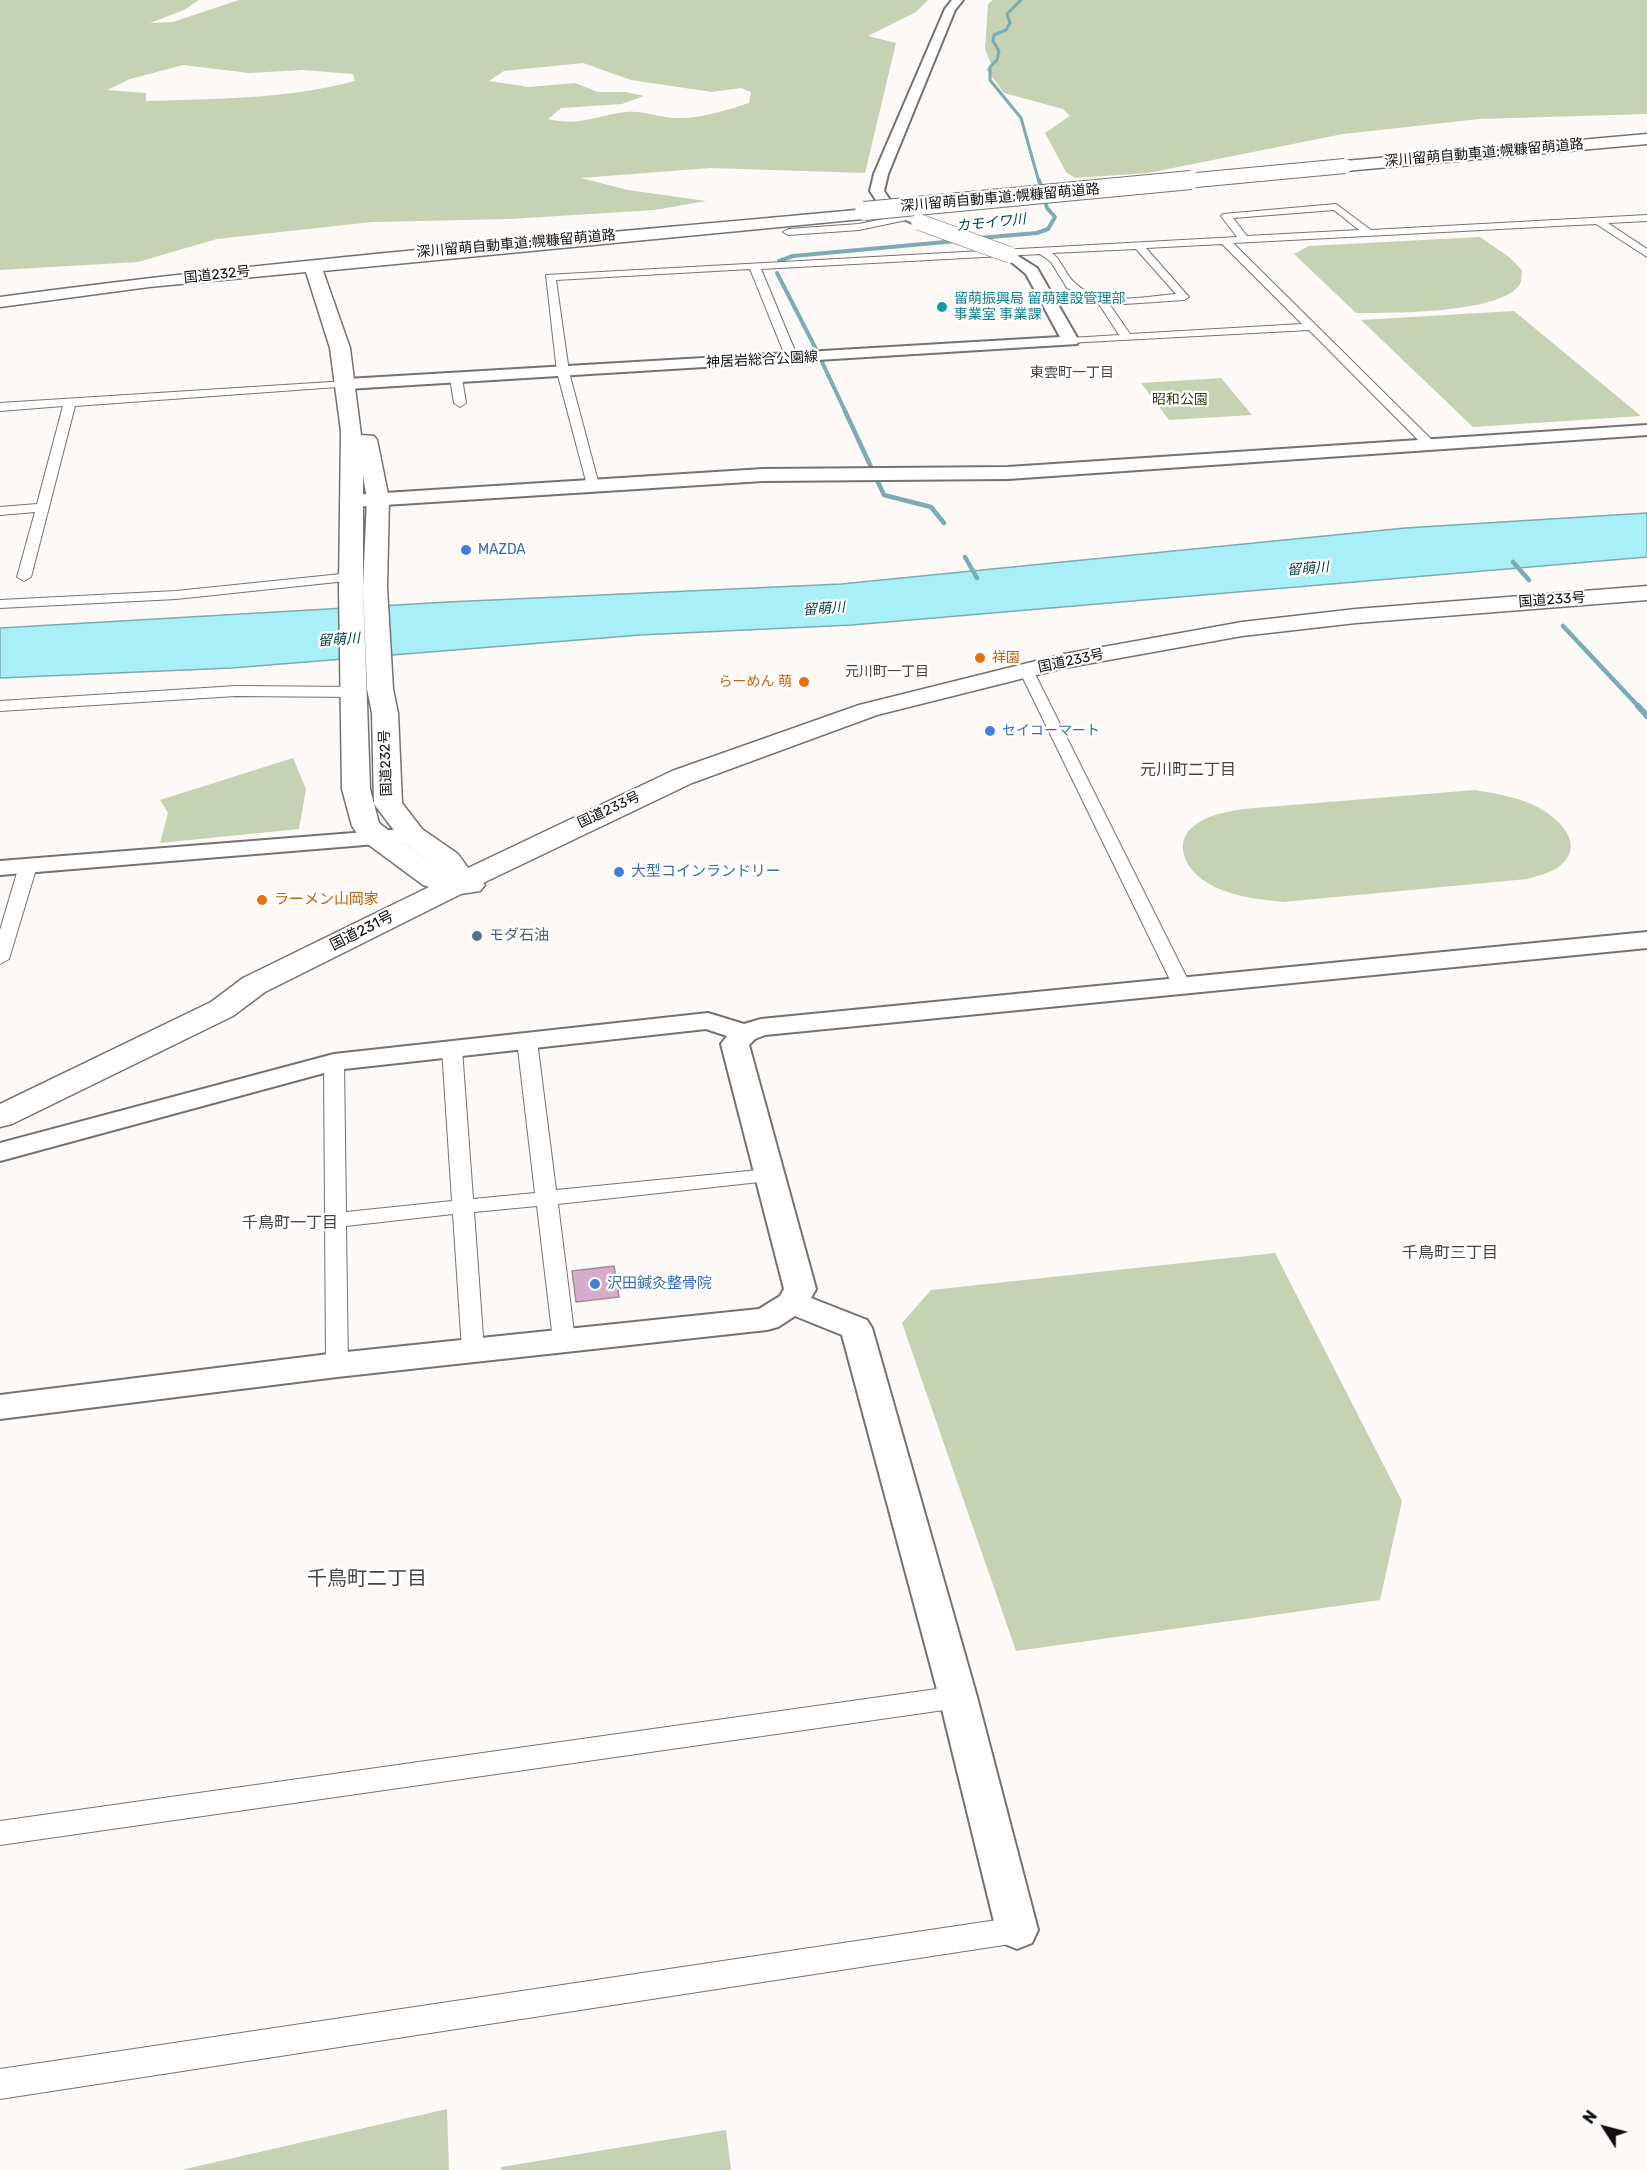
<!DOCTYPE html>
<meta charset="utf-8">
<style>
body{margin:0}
#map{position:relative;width:1647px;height:2170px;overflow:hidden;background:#fdf9f7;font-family:Rubik,sans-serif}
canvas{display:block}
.north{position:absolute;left:1575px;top:2098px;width:60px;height:60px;-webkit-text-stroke:4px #fff;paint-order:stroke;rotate:306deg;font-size:16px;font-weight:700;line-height:24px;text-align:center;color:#111010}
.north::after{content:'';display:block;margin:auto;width:21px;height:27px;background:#111010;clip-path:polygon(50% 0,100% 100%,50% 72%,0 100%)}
</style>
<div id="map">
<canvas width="1647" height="2170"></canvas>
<div class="north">N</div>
</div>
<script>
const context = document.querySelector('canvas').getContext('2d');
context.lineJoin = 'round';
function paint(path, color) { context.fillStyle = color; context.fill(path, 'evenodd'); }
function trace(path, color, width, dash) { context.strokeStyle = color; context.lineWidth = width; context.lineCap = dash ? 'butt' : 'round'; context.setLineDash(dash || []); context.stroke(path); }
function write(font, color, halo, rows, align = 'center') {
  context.font = font + ' Rubik,"Noto Sans JP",sans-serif'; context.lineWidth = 4.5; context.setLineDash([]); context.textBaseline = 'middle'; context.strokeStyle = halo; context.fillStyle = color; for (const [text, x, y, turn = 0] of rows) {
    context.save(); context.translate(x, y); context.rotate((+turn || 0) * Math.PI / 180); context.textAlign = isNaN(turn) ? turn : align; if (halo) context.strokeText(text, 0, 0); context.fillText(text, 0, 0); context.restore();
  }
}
paint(new Path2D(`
 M0 0H199L184 10 150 23 173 22 239 0H928L916 12 868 36 896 43 865 173 710 168 581 178 628 190 706 201 655 210 510 219 372 222 217 239 138 262 0 270ZM583 63 631 80 712 92 741 88 751 92 749 103C727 110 700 119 677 118 659 118 644 110 626 112 598 115 579 127 548 119L561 108 622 104 644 96 626 92H598L575 83 529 87 489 81 504 71ZM183 65 249 73 303 70 353 74 355 81C288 99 215 99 146 101V93L107 90 130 79Z
 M993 0H1647V114L1479 119 1343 134 1148 173 1075 178 1066 172 1045 133 1070 116 1063 109 1004 93 986 69 992 66 985 49 988 4Z
 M1480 237 1509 257 1522 270C1521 275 1522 281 1520 284 1502 314 1388 313 1356 313L1294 254 1309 246Z
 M1514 311 1641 416 1473 427 1361 320Z
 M1221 378 1252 415 1169 420 1141 383Z
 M293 758 306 789 299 829 160 843 168 813 160 800Z
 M1475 790C1493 793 1511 796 1529 803 1549 811 1585 837 1565 861 1556 872 1540 875 1527 879L1283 902C1256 899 1226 896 1203 880 1182 865 1173 838 1198 823 1211 814 1227 812 1243 809Z
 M1275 1253 1402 1501 1380 1600 1016 1651 902 1323 931 1290Z
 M447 2109 449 2170H181Z
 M726 2130 731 2170H501V2167Z`), '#c5d2b4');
const water = new Path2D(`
 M1647 513V557L852 625 640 635 232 668 0 678V628L448 602 841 584 1405 528Z`);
paint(water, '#a8eff8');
trace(water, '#7bacb2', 1.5);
trace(new Path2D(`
 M1021 0 1007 14 1010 23 1006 30 994 35 993 41 999 51 997 60 990 67V80L1021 118 1039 182`), '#7bacb2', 3);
trace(new Path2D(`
 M979 238 1037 233 1048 229 1055 217 1047 208 1039 180
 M779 261 793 256 956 241
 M777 273 817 351
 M822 362 846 413`), '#7bacb2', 4);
trace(new Path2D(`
 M845 411 884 495 931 507 944 523
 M965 557 977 578
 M1513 562 1529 580
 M1563 626 1639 707`), '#7bacb2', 4.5);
trace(new Path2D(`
 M1638 706 1647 716`), '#7bacb2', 6);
const building = new Path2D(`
 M614 1266 619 1297 576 1302 572 1271Z`);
paint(building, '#d8aacc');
trace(building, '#969395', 1.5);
const street = new Path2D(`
 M1336 204 1371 230 1647 215V221L1608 223 1647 249V257L1596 224 1233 243 1434 442V448H1426L1309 330 1067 343V339L1071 338 1119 335 1099 304 1067 288 1051 262 1040 254 761 269 798 358 792 361 786 358 750 269 556 280 569 372 599 485 593 489 587 485 557 372 546 275 1237 237 1221 216 1223 214ZM1334 210 1359 230 1247 236 1233 218ZM1222 244 1302 324 1130 334 1110 305 1184 300 1189 297 1146 248ZM1136 249 1176 294C1145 296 1100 308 1075 283 1065 275 1063 261 1052 253Z
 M908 214 911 215V219L859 230 788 235 783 232 788 229 859 224Z
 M456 375 462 378 466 403 460 407 454 403 450 378Z
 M347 381 353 384 351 386 75 406 31 577 24 581 17 577 35 512 0 515V507L37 504 63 406 0 411V403Z
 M351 573 358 577 356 580 176 599 0 608V600L176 591Z
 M1026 666 1033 670 1191 986 1189 990H1175L1173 986 1019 670Z
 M236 686 355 687 363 692 355 697 236 696 0 711V701Z
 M28 861 37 866 9 959 0 964V930L19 866Z
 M527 1035 537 1041 556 1190 769 1169 776 1170 779 1175 776 1180 769 1181 558 1204 575 1340 572 1345 564 1348 556 1345 553 1340 537 1206 474 1212 484 1350 481 1356 473 1358 465 1356 462 1350 453 1214 346 1226 348 1365 345 1371 337 1373 329 1371 326 1365 324 1062 334 1056 344 1062 346 1212 452 1201 442 1049 452 1043 462 1049 473 1199 535 1193 517 1041Z
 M958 1686 967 1689 971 1697 967 1705 958 1708 0 1845V1821Z
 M1017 1917 1027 1921 1031 1930 1027 1939 1017 1943 0 2099V2069Z`);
const secondary = new Path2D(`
 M952 0H963L955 10 888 174 884 191 892 203 924 219 926 222 919 226 882 209 870 191 874 174 945 9Z
 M1010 251 1037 268 1079 341 1077 344 347 389 338 384 347 379 1060 337 1026 274 1003 255Z
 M1647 425V435L1008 479 763 481 353 507 344 501 353 495 763 469 1008 467Z
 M404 829 413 831 416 836 413 841 0 875V861Z
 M1647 932V948L765 1035 755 1039 749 1045 816 1289 811 1298 867 1320 872 1328 977 1697 1038 1930 1032 1943 1017 1949 1002 1943 996 1930 939 1697 842 1335 795 1316 778 1327 767 1330 337 1377 0 1419V1395L337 1353 759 1309 780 1296 784 1289 721 1044 727 1036 706 1029 335 1070 0 1161V1143L334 1054 708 1013 744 1024 761 1019Z`);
const highway = new Path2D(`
 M1647 134V144L1345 171 1337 166 1345 161Z
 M867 209 873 210 875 214 873 218 323 271 350 348 361 435 374 436 377 440 389 499 387 587 393 689 398 713 402 803 422 829 458 854 468 868 672 771 859 705 1064 654 1242 622 1356 609 1647 586V600L1356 623 1242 636 1064 668 877 715 692 783 483 883 485 885 480 891 461 894 265 992 233 1016 12 1124 0 1127V1104L211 1002 243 978 429 887 423 885 369 845 356 832 352 826 342 789 339 589 341 431 330 348 306 272 149 287 0 307V297C288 258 577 236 867 209ZM363 476 367 499 363 587 367 689 372 713 374 804 402 841 441 871 379 823 370 789 363 589Z`);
trace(street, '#767271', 2);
trace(secondary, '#767271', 4);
trace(highway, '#767271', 3);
paint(street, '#fff');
paint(secondary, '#fff');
paint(highway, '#fff');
const secondaryBridge = new Path2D(`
 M919 222 1010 255`);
const highwayBridgeFar1 = new Path2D(`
 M1175 182 1345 166`);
const highwayBridge = new Path2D(`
 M864 211 1191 180`);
trace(secondaryBridge, '#767271', 17, []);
trace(highwayBridgeFar1, '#767271', 16, []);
trace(highwayBridge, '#767271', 20, []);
trace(secondaryBridge, '#fff', 16);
trace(highwayBridgeFar1, '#fff', 14);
trace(highwayBridge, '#fff', 18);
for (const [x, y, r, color] of [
 [942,307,6,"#0f9aa8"],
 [466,550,6,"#3f7fe0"],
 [980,658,6,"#e8710a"],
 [804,682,6,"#e8710a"],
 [990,731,6,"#3f7fe0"],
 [619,872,6,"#3f7fe0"],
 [262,900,6,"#e8710a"],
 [477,936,6,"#5c6f8a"],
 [595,1284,6,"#3f7fe0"]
]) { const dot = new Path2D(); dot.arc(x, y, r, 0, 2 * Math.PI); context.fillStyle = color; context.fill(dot); trace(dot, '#fff', 2); }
write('14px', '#111010', '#fff', [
 ["深川留萌自動車道;幌糠留萌道路",1484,153,-5],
 ["深川留萌自動車道;幌糠留萌道路",1000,198,-5],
 ["深川留萌自動車道;幌糠留萌道路",516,244,-5],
 ["国道232号",217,275,-6],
 ["神居岩総合公園線",762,360,-3],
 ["国道233号",1552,600,-4],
 ["国道233号",1071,661,-12],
 ["国道232号",386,763,-92],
 ["国道233号",609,810,-25]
]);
write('italic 14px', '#004249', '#fff', [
 ["カモイワ川",991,223,-6],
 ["留萌川",1308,569,-5],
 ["留萌川",824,609,-4],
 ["留萌川",339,640,-4]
]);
write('14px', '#0d838f', '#fff', [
 ["留萌振興局 留萌建設管理部",954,299],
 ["事業室 事業課",954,315]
], 'left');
write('14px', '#464342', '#fff', [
 ["東雲町一丁目",1072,373],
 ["元川町一丁目",887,672]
]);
write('14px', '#31440e', '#fff', [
 ["昭和公園",1180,400]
]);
write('14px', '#366cbe', '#fff', [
 ["MAZDA",478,550],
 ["セイコーマート",1002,731]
], 'left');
write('14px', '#c56008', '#fff', [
 ["祥園",992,658],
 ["らーめん 萌",792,682,"right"]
], 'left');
write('15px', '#366cbe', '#fff', [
 ["大型コインランドリー",631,872],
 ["沢田鍼灸整骨院",607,1284]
], 'left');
write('15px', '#c56008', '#fff', [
 ["ラーメン山岡家",274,900]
], 'left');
write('15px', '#111010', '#fff', [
 ["国道231号",362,931,-27]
]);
write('15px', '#4e5e75', '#fff', [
 ["モダ石油",489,936]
], 'left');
write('16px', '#464342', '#fff', [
 ["元川町二丁目",1188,770],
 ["千鳥町一丁目",290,1223],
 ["千鳥町三丁目",1450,1253]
]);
write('20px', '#464342', '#fff', [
 ["千鳥町二丁目",367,1579]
]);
</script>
